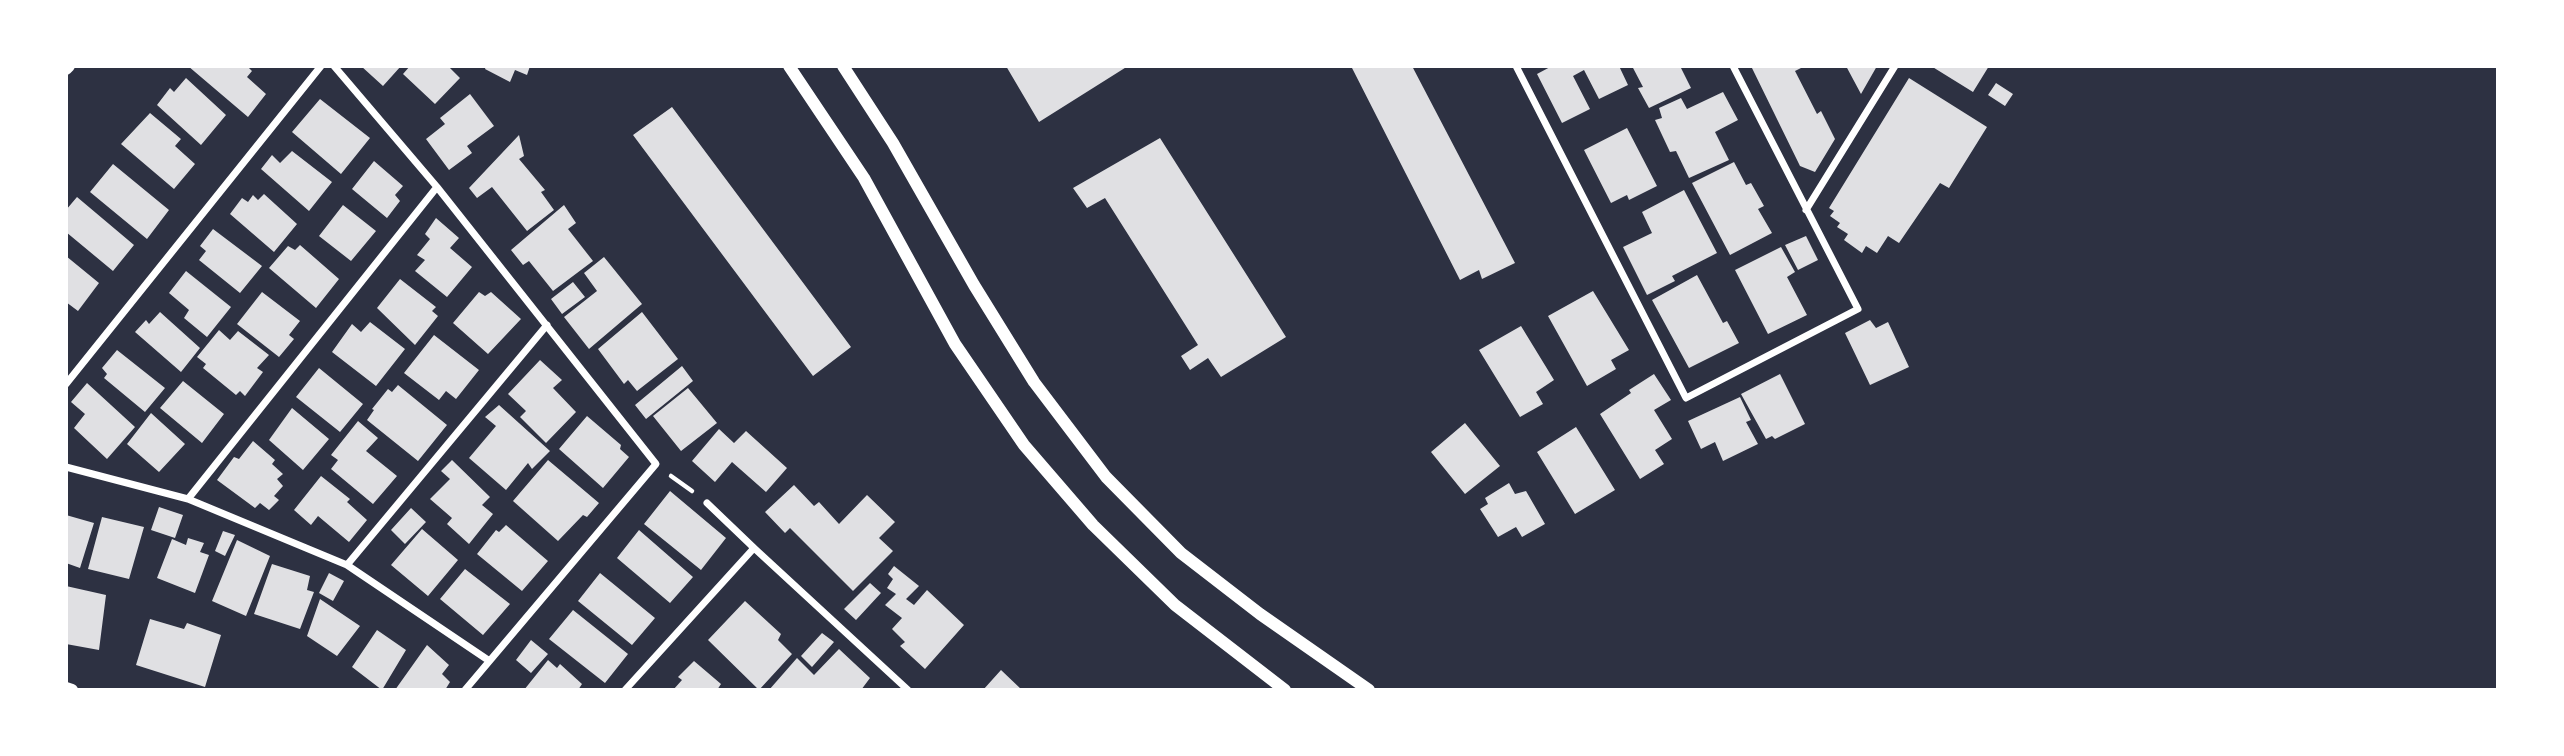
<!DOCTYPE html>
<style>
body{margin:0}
#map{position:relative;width:2564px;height:756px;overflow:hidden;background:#2d3142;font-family:"PT Sans Narrow",sans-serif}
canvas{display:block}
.frame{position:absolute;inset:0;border:68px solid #fff;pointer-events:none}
</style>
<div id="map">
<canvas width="2564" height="756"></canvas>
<div class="frame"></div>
</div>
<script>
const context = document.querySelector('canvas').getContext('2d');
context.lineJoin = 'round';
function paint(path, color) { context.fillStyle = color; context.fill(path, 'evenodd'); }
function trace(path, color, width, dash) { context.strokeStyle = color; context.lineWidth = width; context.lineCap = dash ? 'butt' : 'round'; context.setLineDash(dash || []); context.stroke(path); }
paint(new Path2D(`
 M188 66H247L252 71 247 77 266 94 248 117Z
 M361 66H401L383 86Z
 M410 66H448L460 78 435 104 403 74Z
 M486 66H530L527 75 515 70 510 82 485 69Z
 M1006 66H1128L1039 122Z
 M1351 66H1412L1515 263 1482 279 1479 270 1460 280Z
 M1552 66H1619L1628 85 1599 99 1584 70 1573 76 1590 109 1562 123 1537 74Z
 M1632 66H1680L1691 88 1649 108 1638 88 1643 87Z
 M1751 66H1805L1795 71 1817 114 1821 111 1835 139 1815 172 1800 166Z
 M1846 66H1877L1861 94Z
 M1931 66H1989L1973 92Z
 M186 78 226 115 201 145 157 105 170 88 174 92Z
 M1909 78 1987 127 1949 188 1940 183 1899 243 1888 236 1877 253 1866 246 1862 253 1844 240 1848 234 1837 227 1840 223 1830 216 1834 211 1829 208Z
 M1996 83 2013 94 2005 106 1988 95Z
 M1723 92 1738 120 1715 132 1729 160 1689 178 1676 151 1670 152 1655 120 1662 118 1659 108 1681 98 1687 109Z
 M470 94 494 126 467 146 472 153 449 170 426 139 445 124 440 118Z
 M320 99 370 138 341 174 292 132Z
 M672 107 851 347 813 376 633 135Z
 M150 113 181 139 175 146 195 164 174 189 121 144Z
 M1627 128 1657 186 1629 200 1627 195 1611 203 1584 150Z
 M519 135 524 156 519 159 545 190 541 192 554 210 527 231 492 187 477 198 469 188Z
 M1160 138 1286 337 1221 377 1208 358 1190 370 1181 356 1198 345 1105 198 1087 208 1073 188Z
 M292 151 332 182 309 211 261 169 272 155 280 163Z
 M374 161 403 186 395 195 400 201 387 218 352 189Z
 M1734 162 1746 185 1751 183 1764 206 1758 209 1772 233 1730 255 1692 183Z
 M113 164 169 210 147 239 90 192Z
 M1684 190 1717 253 1672 276 1675 281 1647 295 1623 247 1652 233 1642 212Z
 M264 194 297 224 274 252 230 214 242 198 248 202 253 195 258 200Z
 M77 197 134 245 113 271 66 232V210Z
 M343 205 376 231 351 261 319 236Z
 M564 205 576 223 568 229 593 261 553 291 529 261 523 265 511 250Z
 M436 218 459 238 450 248 472 267 447 297 415 271 425 260 417 255 430 239 425 234Z
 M213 229 262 266 240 293 199 260 206 251 200 246Z
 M1806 236 1818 260 1798 270 1785 245Z
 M300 245 339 279 316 308 269 268 288 246 295 250Z
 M1781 247 1795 272 1787 277 1807 315 1768 334 1735 270Z
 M66 256 99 283 78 311 66 302Z
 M604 257 642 304 589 349 564 317 597 291 584 273Z
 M186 271 231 307 207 337 184 318 189 310 169 293Z
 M1697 275 1723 323 1727 321 1739 343 1689 368 1652 300Z
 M400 279 436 307 432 311 438 316 415 345 377 308Z
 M573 282 585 297 562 314 551 299Z
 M1593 291 1629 350 1611 360 1616 369 1587 386 1548 316Z
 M262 292 300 321 289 335 294 339 279 357 237 324Z
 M479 292 485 296 491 292 521 319 488 354 453 323Z
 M160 312 200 348 181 372 135 332 146 320 149 324Z
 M642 312 678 359 637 391 628 380 624 384 598 349Z
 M1870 320 1876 328 1888 322 1909 367 1870 385 1845 333Z
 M370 322 405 349 376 386 332 352 352 324 361 332Z
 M1521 326 1554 380 1536 392 1543 404 1520 417 1479 350Z
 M219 330 230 340 238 331 269 355 257 368 263 372 245 396 240 391 236 395 203 368 206 364 197 357Z
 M434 335 479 370 456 399 446 391 439 400 404 373Z
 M117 350 165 388 145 412 104 378 107 374 102 368Z
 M540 360 562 380 553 388 576 412 546 443 520 417 526 411 508 394Z
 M682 366 693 381 646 419 635 405Z
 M319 368 363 404 340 432 296 397Z
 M1654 374 1671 400 1654 410 1672 439 1655 450 1664 464 1640 479 1600 414 1631 393 1629 390Z
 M1780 374 1805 424 1775 439 1772 436 1766 439 1741 394Z
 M183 381 224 414 202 443 160 408Z
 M87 383 135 427 107 459 74 428 85 414 71 402Z
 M398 385 447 425 418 461 367 420 374 410 372 409 388 389 392 392Z
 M688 388 717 423 681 451 653 416Z
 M1740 397 1751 420 1746 422 1758 444 1723 461 1715 442 1701 449 1688 421Z
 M499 405 550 451 532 469 528 463 506 490 469 458 496 426 485 417Z
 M292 408 329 439 303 470 269 440Z
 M151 413 185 444 159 472 127 444Z
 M587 416 621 445 620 449 629 457 603 488 559 449Z
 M358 421 378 438 366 451 397 476 373 504 331 469 338 460 331 455Z
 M1465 423 1500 466 1465 494 1431 452Z
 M1576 427 1615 490 1575 514 1537 452Z
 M719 429 734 443 746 431 787 468 766 492 732 462 715 482 692 461Z
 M253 441 275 460 272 464 283 474 277 479 283 486 274 496 279 500 269 510 260 503 255 508 217 480 234 457 239 459Z
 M452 460 490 497 482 505 493 514 469 544 447 524 452 518 430 499 450 479 441 471Z
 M548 460 599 503 587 517 583 515 558 541 513 501Z
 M321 476 350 499 347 502 367 520 349 542 318 516 311 525 294 510Z
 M1509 483 1515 494 1526 491 1545 524 1522 537 1516 527 1498 537 1480 509 1488 504 1485 498Z
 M794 485 814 506 819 502 839 524 867 495 895 522 879 538 893 551 853 591 790 528 785 533 765 512Z
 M670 491 726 538 701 570 644 524Z
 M159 507 183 515 175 538 151 530Z
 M411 508 426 522 405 544 391 530Z
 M66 515 94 523 80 568 66 563Z
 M102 517 144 527 129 579 88 569Z
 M506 525 548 561 522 591 477 554 496 530 499 532Z
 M422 529 458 560 428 596 391 565Z
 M639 530 693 577 670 603 617 558Z
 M223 531 235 535 225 556 215 551Z
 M188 538 204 543 200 552 209 555 195 593 157 578 172 539 186 545Z
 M237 540 270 556 246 616 212 601Z
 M272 564 310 576 307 590 314 592 300 629 254 614Z
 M894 566 919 586 906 599 914 605 927 590 964 625 925 669 900 646 905 642 892 629 902 618 885 605 896 594 887 588 893 579 888 574Z
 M465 569 510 604 483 635 440 599Z
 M329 573 344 581 333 601 319 593Z
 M600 573 655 618 632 645 578 601Z
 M870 583 881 593 856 620 844 609Z
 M66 586 106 595 99 650 66 644Z
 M320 599 360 626 337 656 307 636Z
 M745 601 781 634 778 640 792 654 759 690 708 640Z
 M573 610 628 654 605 683 549 639Z
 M150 619 184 629 187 623 221 635 205 687 136 665Z
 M377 630 406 650 382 690 352 667Z
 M822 633 834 642 812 667 801 656Z
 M531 640 548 654 531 673 516 660Z
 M427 645 449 665 442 674 450 682 445 690H395Z
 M839 649 870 678 861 690H769L797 658 814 675Z
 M548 660 557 668 560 664 582 684 578 690H524Z
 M694 661 721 684 717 690H673L682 680 678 677Z
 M1001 670 1022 690H983Z`), '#e0e0e3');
trace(new Path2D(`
 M671 476 692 491`), '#fff', 4.5);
trace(new Path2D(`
 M334 66 437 187 656 464 465 690
 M1516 66 1686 398 1858 309 1733 66
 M1806 210 1895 66
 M66 384 321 66
 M66 467 188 499 347 565 488 660
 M188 499 437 187
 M707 503 754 548
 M347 565 547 325
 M625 690 754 548 908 690`), '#fff', 7);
trace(new Path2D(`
 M789 66 864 178 955 344 1024 445 1093 525 1175 605 1285 690
 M843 66 893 143 974 285 1034 382 1106 477 1181 553 1260 614 1369 690
 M66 69 69 66
 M66 688 72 690`), '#fff', 12);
</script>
